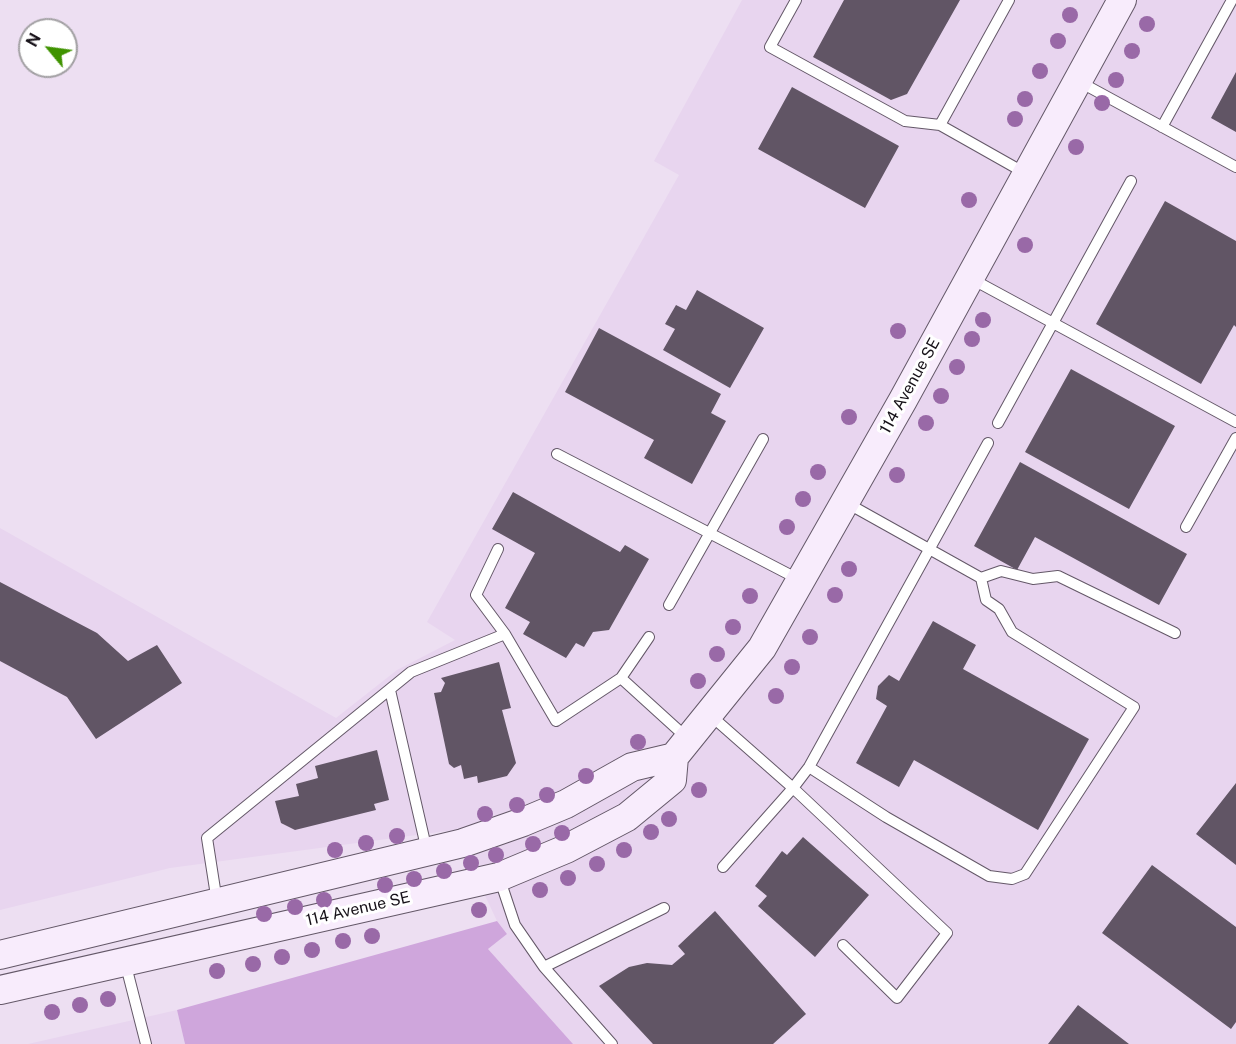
<!DOCTYPE html>
<style>
body{margin:0}
#map{position:relative;width:1236px;height:1044px;overflow:hidden;background:#eddff2;font-family:"Public Sans",sans-serif}
canvas{display:block}
.north{position:absolute;left:18px;top:18px;width:60px;height:60px;box-sizing:border-box;background:#fff;border:2px solid #a2a0a3;border-radius:50%;rotate:299deg;font-size:16px;font-weight:700;line-height:24px;text-align:center;color:#171219}
.north::after{content:'';display:block;margin:auto;width:21px;height:27px;background:#3f9300;clip-path:polygon(50% 0,100% 100%,50% 72%,0 100%)}
</style>
<div id="map">
<canvas width="1236" height="1044"></canvas>
<div class="north">N</div>
</div>
<script>
const context = document.querySelector('canvas').getContext('2d');
context.lineJoin = 'round';
function paint(path, color) { context.fillStyle = color; context.fill(path, 'evenodd'); }
function trace(path, color, width, dash) { context.strokeStyle = color; context.lineWidth = width; context.lineCap = dash ? 'butt' : 'round'; context.setLineDash(dash || []); context.stroke(path); }
function write(font, color, halo, rows, align = 'center') {
  context.font = font + ' "Public Sans",sans-serif'; context.lineWidth = 6; context.setLineDash([]); context.textBaseline = 'middle'; context.strokeStyle = halo; context.fillStyle = color; for (const [text, x, y, turn = 0] of rows) {
    context.save(); context.translate(x, y); context.rotate((+turn || 0) * Math.PI / 180); context.textAlign = isNaN(turn) ? turn : align; if (halo) context.strokeText(text, 0, 0); context.fillText(text, 0, 0); context.restore();
  }
}
paint(new Path2D(`
 M742 0H1236V1044H573L488 949 507 934 497 921 454 830 170 868 0 910V528L336 718 397 670 455 640 427 622 679 175 654 161Z
 M177 1010 185 1044H28Z`), '#e8d5ef');
paint(new Path2D(`
 M497 921 507 934 488 949 573 1044H185L177 1010Z`), '#cfa6dc');
paint(new Path2D(`
 M844 0H960L907 94 891 100 813 57Z
 M1236 72V132L1211 118Z
 M792 87 899 146 865 208 758 149Z
 M1165 201 1236 241V327L1234 325 1201 384 1096 324Z
 M697 290 764 328 730 388 663 350 675 329 665 324 676 305 686 310Z
 M599 328 721 394 711 413 726 421 692 484 644 458 654 440 565 392Z
 M1071 369 1175 426 1129 509 1025 452Z
 M1020 462 1187 554 1159 605 1035 537 1017 570 974 546Z
 M513 492 620 552 625 545 649 559 609 630 593 632 584 647 576 643 566 658 523 634 530 622 505 608 535 553 492 529Z
 M0 582 97 633 128 661 157 645 182 683 96 739 67 697 0 661Z
 M933 621 976 645 963 669 1089 739 1038 830 914 760 899 787 856 763 887 706 876 699 878 686 889 675 899 681Z
 M499 662 511 708 502 710 516 763 507 776 478 783 477 776 464 779 461 765 454 768 449 764 434 693 441 692 445 683 441 678Z
 M377 750 389 800 374 804 376 810 295 830 281 823 275 801 299 796 296 784 318 778 315 766Z
 M1236 783V865L1196 834Z
 M803 837 869 895 815 957 758 906 767 896 755 886 782 851 787 855Z
 M1152 865 1236 927V1022L1231 1029 1102 933Z
 M715 911 806 1014 773 1044H653L599 986 629 967 647 963 672 965 685 954 678 946Z
 M1078 1005 1129 1044H1048Z`), '#615565');
const service = new Path2D(`
 M796 0 770 47 905 121 940 125
 M1009 0 940 125 1025 173
 M1078 81 1236 167
 M1162 127 1232 0
 M970 278 1236 422
 M998 423 1131 181
 M557 454 800 580
 M1186 527 1236 438
 M981 578 1001 571 1033 579 1058 576 1175 633
 M669 605 763 439
 M505 634 556 721 621 678 649 637
 M621 678 687 738
 M390 690 427 851
 M709 714 793 788 723 867
 M809 767 886 817 989 876 1012 879 1025 874 1134 707 1012 632 999 609 986 600 981 578 845 502
 M499 877 515 925 544 967 612 1044
 M217 902 207 838 411 672 505 634 476 595 498 549
 M843 945 897 998 947 933 793 788 809 767 988 443
 M125 962 146 1044
 M544 967 664 908`);
const secondary = new Path2D(`
 M0 955 463 843 523 822 566 804 632 767 674 757
 M0 990 499 877 566 849 627 817 672 780 674 757 762 648 903 400 1122 0`);
trace(service, '#645868', 12);
trace(secondary, '#645868', 30);
trace(service, '#fff', 10);
trace(secondary, '#f8ecfc', 28);
context.fillStyle = '#9969a7';
for (const [x, y] of [
 [1070,15],
 [1147,24],
 [1058,41],
 [1132,51],
 [1040,71],
 [1116,80],
 [1025,99],
 [1102,103],
 [1015,119],
 [1076,147],
 [969,200],
 [1025,245],
 [983,320],
 [898,331],
 [972,339],
 [957,367],
 [941,396],
 [849,417],
 [926,423],
 [818,472],
 [897,475],
 [803,499],
 [787,527],
 [849,569],
 [835,595],
 [750,596],
 [733,627],
 [810,637],
 [717,654],
 [792,667],
 [698,681],
 [776,696],
 [638,742],
 [586,776],
 [699,790],
 [547,795],
 [517,805],
 [485,814],
 [669,819],
 [651,832],
 [562,833],
 [397,836],
 [366,843],
 [533,844],
 [335,850],
 [624,850],
 [496,855],
 [471,863],
 [597,864],
 [444,871],
 [568,878],
 [414,879],
 [385,885],
 [540,890],
 [324,900],
 [295,907],
 [479,910],
 [264,914],
 [372,936],
 [343,941],
 [312,950],
 [282,957],
 [253,964],
 [217,971],
 [108,999],
 [80,1005],
 [52,1012]
]) { context.beginPath(); context.arc(x, y, 8, 0, 2 * Math.PI); context.fill(); }
write('16px', '#171219', '#fff', [
 ["114 Avenue SE",910,386,-61],
 ["114 Avenue SE",358,909,-13]
]);
</script>
